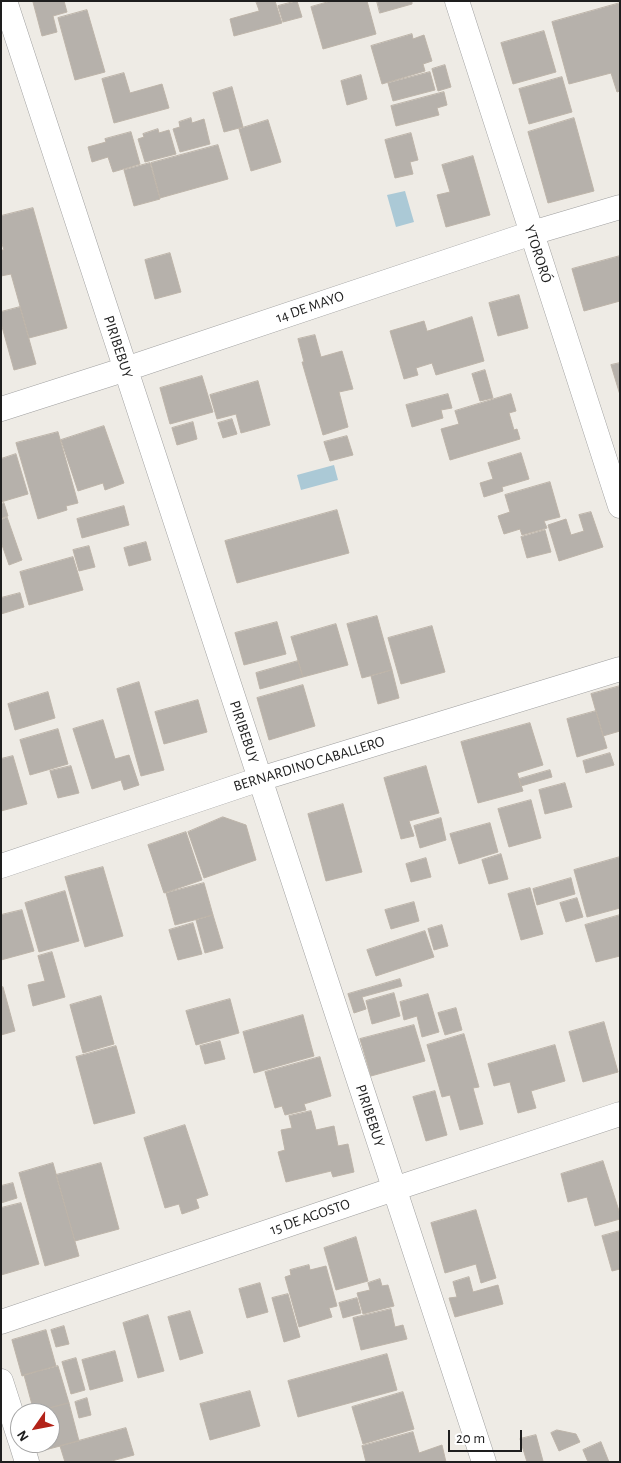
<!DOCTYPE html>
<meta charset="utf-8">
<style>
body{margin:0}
#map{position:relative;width:621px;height:1463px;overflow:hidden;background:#eeebe5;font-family:"Alegreya Sans",sans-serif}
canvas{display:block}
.frame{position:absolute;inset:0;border:2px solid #1e1e1e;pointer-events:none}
.north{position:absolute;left:10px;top:1403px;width:50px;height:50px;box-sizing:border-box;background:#fff;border:1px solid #a5a5a5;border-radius:50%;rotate:237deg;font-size:14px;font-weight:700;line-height:20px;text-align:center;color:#1e1e1e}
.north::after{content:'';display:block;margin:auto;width:18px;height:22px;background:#b32319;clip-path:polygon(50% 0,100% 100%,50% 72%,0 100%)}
.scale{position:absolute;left:448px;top:1430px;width:74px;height:22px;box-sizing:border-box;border:2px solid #1e1e1e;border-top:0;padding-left:6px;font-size:15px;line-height:18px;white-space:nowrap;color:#1e1e1e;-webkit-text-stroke:4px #fff;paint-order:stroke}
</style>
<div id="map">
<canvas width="621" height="1463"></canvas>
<div class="frame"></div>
<div class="north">N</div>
<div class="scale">20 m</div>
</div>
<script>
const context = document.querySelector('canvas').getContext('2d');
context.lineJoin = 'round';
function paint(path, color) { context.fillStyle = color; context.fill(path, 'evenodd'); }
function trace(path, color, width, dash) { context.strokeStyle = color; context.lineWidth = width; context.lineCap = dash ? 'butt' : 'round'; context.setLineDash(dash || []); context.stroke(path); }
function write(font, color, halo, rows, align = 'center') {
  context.font = font + ' "Alegreya Sans",sans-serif'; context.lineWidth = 5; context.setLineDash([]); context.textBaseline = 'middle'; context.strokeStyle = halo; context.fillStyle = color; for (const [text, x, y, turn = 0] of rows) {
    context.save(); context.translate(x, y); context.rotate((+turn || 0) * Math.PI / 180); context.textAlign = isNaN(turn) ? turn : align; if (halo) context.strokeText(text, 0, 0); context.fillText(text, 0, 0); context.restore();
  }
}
paint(new Path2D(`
 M405 191 414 222 396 227 387 195Z
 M334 465 338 480 301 490 297 475Z`), '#abc9d6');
const building = new Path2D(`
 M37 1H64L67 12 53 16 57 32 42 36 33 2Z
 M256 1H275L282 23 234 36 230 19 259 11Z
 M297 1 302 17 283 22 278 6Z
 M331 1H367L376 34 323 49 311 7Z
 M377 1H412V4L380 13Z
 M620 3V91L617 92 611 73 569 84 552 22Z
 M87 10 105 72 75 80 58 18Z
 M544 31 556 72 513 84 501 43Z
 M412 34 413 39 424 35 432 61 423 64 425 71 382 84 371 46Z
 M445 65 451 87 438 91 432 69Z
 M430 72 435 90 393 101 388 83Z
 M124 73 130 93 162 84 169 108 114 123 102 79Z
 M361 75 367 99 347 105 341 81Z
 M562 77 572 112 529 124 519 89Z
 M232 87 243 127 224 132 213 93Z
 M444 92 447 105 437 108 439 115 396 126 391 106Z
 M191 118 192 123 204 119 210 144 180 152 173 129 180 127 179 122Z
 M574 118 594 191 548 203 528 132Z
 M268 120 281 162 251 171 239 129Z
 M158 129 159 133 169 130 176 154 145 162 138 139 144 137 143 134Z
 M131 132 140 164 113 172 108 157 92 162 88 147 106 142 105 139Z
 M411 133 418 160 410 162 413 174 395 178 385 140Z
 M218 145 228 179 160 198 151 163Z
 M473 156 490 215 446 227 437 195 450 192 442 165Z
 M150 163 160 199 134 206 124 170Z
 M33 208 67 328 29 338 11 274 1 276V250H4L1 241V216Z
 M170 253 181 292 155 299 145 260Z
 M620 256V301L584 311 572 269Z
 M519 295 528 328 498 336 489 303Z
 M20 307 36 364 14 370 1 323V312Z
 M472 317 484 361 436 375 432 363 416 368 418 375 404 379 390 331 424 321 427 331Z
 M315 335 321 357 342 351 353 389 339 392 348 427 323 435 302 362H304L298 339Z
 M620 363V395L611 365Z
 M485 370 493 398 480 401 472 374Z
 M202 376 213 412 170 424 160 388Z
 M258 381 270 425 241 433 236 414 217 419 210 395Z
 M448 394 452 408 441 410 443 418 412 427 406 405Z
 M511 394 516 411 509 413 514 430 517 429 520 439 450 460 441 429 459 424 455 411Z
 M232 419 237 434 223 438 218 423Z
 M193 422 197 439 177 445 172 428Z
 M104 426 124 483 105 490 103 483 78 491 61 440Z
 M58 432 78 503 66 506 67 510 38 519 16 443Z
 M347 436 353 455 330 461 324 442Z
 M521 453 529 479 502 487 503 491 484 497 480 483 493 479 488 463Z
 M16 454 28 494 1 502V459Z
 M550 482 560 517 544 521 547 528 522 535 520 529 504 534 498 516 510 512 505 495Z
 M4 503 8 516 1 518V504Z
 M124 506 129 525 82 538 77 519Z
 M337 510 349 553 237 583 225 541Z
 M591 512 603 547 559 561 548 525 566 519 571 535 584 531 579 515Z
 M7 517 22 560 9 565 1 542V520Z
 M545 530 551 552 527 558 521 537Z
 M146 542 151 560 129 566 124 548Z
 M89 546 95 567 79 571 73 550Z
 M73 557 83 590 29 605 20 572Z
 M20 593 24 607 1 614V598Z
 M377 616 392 670 362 678 347 624Z
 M277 622 286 654 244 665 235 633Z
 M336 624 348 665 303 677 291 637Z
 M432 626 445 672 401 684 388 638Z
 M298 661 303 677 260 689 256 673Z
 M392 670 399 698 378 704 371 676Z
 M139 682 164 770 141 776 117 689Z
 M303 685 315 726 269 740 257 698Z
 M620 686V731L603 736 591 694Z
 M48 692 55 718 15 730 8 704Z
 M198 700 207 732 164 744 155 712Z
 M596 711 607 748 577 757 567 719Z
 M103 720 115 759 129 755 139 785 124 790 121 780 92 789 73 729Z
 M530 723 543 765 517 773 523 791 478 803 461 742Z
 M58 729 68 764 30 775 20 740Z
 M610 753 614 765 586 773 583 761Z
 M13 756 27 804 1 811V759Z
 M71 766 79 793 58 798 50 771Z
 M426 766 439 813 409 821 414 836 401 839 384 778Z
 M550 770 552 777 521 786 519 779Z
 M565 783 572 807 545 814 539 790Z
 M531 800 541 838 509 847 498 809Z
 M343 804 362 872 326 881 308 814Z
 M223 817 246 825 256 860 204 878 188 832Z
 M441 818 446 840 420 848 414 826Z
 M490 823 498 852 459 864 450 834Z
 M186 832 202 880 164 893 148 845Z
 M501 854 508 879 489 884 482 860Z
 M620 857V908L587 917 574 870Z
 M426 858 431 877 411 882 406 864Z
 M103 867 123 936 85 947 65 877Z
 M571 878 575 894 537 905 533 889Z
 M204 883 213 915 175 925 166 893Z
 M530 888 543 934 521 940 508 894Z
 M65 891 79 941 39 952 25 903Z
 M577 898 583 917 566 922 560 903Z
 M414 902 419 921 391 929 385 910Z
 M22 910 34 951 1 960V915Z
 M213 915 223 948 205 953 196 920Z
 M620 915V956L596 962 585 925Z
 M193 923 202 954 178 960 169 930Z
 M442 925 448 946 434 950 428 929Z
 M425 931 434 957 376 976 367 950Z
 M52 952 65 997 33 1006 28 985 45 981 38 956Z
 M400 979 402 986 362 997 366 1009 354 1013 348 994Z
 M3 987 15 1031 1 1035V988Z
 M394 993 400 1016 372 1024 366 1001Z
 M428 994 439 1032 422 1037 417 1016 404 1020 400 1002Z
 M101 996 114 1044 83 1053 70 1005Z
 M230 999 239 1033 196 1045 186 1011Z
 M456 1008 462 1030 445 1035 438 1013Z
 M303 1015 314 1056 254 1073 243 1032Z
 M604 1022 618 1072 583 1082 569 1032Z
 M414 1025 425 1061 371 1076 360 1039Z
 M464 1034 479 1087 473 1088 483 1124 460 1130 450 1095 442 1097 427 1045Z
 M220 1041 225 1059 205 1064 200 1046Z
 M555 1045 565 1081 531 1091 536 1108 518 1113 510 1082 494 1086 488 1064Z
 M116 1046 135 1113 94 1124 76 1057Z
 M320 1057 331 1096 304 1104 306 1110 285 1115 282 1106 275 1108 265 1072Z
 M435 1091 447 1135 426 1141 413 1097Z
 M311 1111 316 1130 334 1126 338 1146 348 1144 354 1172 333 1177 331 1171 286 1182 278 1152 285 1150 281 1130 292 1128 289 1116Z
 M185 1125 208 1195 196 1199 199 1208 182 1214 179 1204 165 1208 144 1138Z
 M603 1161 620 1214V1219L595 1226 587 1197 568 1202 561 1174Z
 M53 1163 79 1256 45 1266 19 1173Z
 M101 1163 119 1229 75 1241 56 1175Z
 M13 1183 17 1198 1 1203V1186Z
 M21 1203 39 1264 1 1275V1208Z
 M476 1210 496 1278 481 1283 476 1264 445 1273 431 1223Z
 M620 1231V1269L612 1271 602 1236Z
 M356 1237 368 1281 336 1290 324 1248Z
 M309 1265 310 1270 326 1266 337 1306 329 1308 332 1317 299 1327 285 1277 291 1275 290 1270Z
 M469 1277 473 1292 498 1285 503 1304 455 1317 449 1298 457 1297 453 1282Z
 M380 1279 382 1286 388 1285 394 1306 363 1314 357 1293 370 1290 368 1283Z
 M260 1283 268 1312 247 1318 239 1289Z
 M288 1294 300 1337 284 1342 272 1298Z
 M357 1298 361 1313 343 1318 339 1303Z
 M391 1309 395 1327 403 1325 407 1339 361 1350 353 1318Z
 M190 1311 203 1353 180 1360 168 1317Z
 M148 1315 164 1371 138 1378 123 1323Z
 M64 1326 69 1344 56 1347 51 1330Z
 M46 1330 56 1366 22 1376 12 1340Z
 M115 1351 123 1381 90 1390 82 1360Z
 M387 1354 397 1390 298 1417 288 1381Z
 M76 1358 85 1390 71 1394 62 1362Z
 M58 1366 69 1403 34 1412 24 1375Z
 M250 1391 260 1426 210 1440 200 1404Z
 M403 1392 414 1429 363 1444 352 1407Z
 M87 1398 91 1415 79 1418 75 1402Z
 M69 1403 79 1441 45 1450 43 1443H50V1413L34 1412Z
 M126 1428 134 1455 108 1462H65L60 1446Z
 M557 1430 576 1434 580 1442 559 1451 551 1433Z
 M413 1432 419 1453 442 1445 446 1462H366L362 1446Z
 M536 1435 543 1461 527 1462 520 1439Z
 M601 1442 609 1462H588L583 1450Z`);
paint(building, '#b6b1ab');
trace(building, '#bdb4a9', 1);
const minor = new Path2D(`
 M5 1 484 1462
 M457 1 620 506
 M1 409 126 369 532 233 620 207
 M1 866 260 779 620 669
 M1 1322 394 1189 620 1114
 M1 1381 20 1440
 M21 1443 27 1462`);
trace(minor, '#9f9f9f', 25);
trace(minor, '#fff', 24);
write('15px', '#1e1e1e', '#fff', [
 ["YTORORÓ",538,254,72],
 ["14 DE MAYO",310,307,-19],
 ["PIRIBEBUY",118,347,72],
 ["PIRIBEBUY",244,732,72],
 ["BERNARDINO CABALLERO",309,764,-17],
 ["PIRIBEBUY",370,1116,72],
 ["15 DE AGOSTO",310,1217,-19]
]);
</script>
